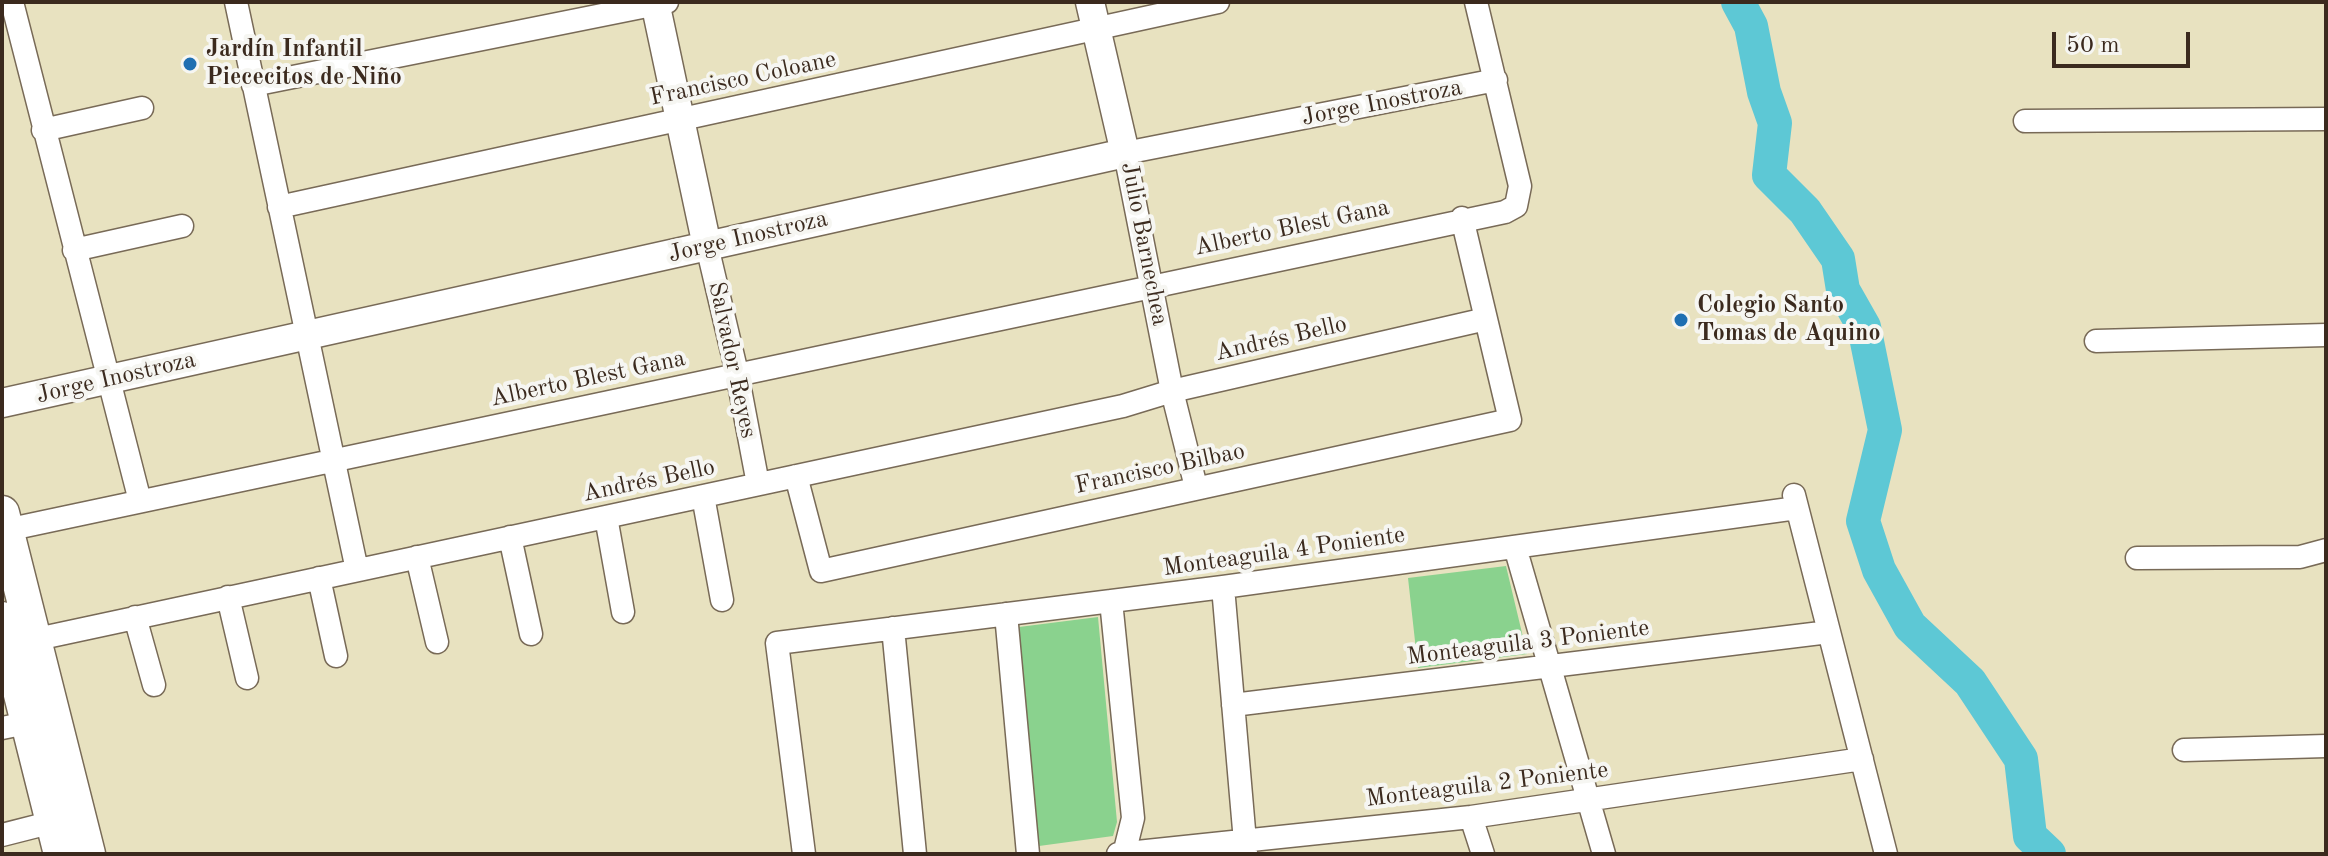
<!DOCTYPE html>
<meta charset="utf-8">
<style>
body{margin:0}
#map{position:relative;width:2328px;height:856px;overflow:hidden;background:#e8e2c0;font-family:"Old Standard TT",serif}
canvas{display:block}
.frame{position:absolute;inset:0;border:4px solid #3b2a1e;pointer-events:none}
.scale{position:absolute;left:2052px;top:32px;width:138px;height:36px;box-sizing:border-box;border:4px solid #3b2a1e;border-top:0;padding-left:10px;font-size:24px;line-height:28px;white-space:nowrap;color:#3b2a1e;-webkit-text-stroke:6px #f6f6f2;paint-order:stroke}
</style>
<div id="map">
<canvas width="2328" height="856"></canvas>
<div class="frame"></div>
<div class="scale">50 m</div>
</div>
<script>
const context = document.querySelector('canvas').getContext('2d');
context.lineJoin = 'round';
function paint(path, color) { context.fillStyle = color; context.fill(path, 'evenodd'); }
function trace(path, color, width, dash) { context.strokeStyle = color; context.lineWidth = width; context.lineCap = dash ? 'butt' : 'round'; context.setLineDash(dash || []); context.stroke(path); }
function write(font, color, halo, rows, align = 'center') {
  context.font = font + ' "Old Standard TT",serif'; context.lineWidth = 8; context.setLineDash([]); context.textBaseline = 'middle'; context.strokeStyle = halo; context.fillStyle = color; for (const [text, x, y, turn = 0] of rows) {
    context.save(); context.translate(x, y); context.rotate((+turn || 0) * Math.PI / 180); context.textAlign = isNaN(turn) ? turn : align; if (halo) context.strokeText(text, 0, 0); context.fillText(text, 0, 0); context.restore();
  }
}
paint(new Path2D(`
 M1506 566 1527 654 1418 668 1408 578Z
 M1098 617 1117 822 1113 836 1039 846 1019 627Z`), '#8ad28e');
trace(new Path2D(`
 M1738 2 1751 26 1764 92 1775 123 1769 175 1805 211 1838 259 1843 290 1864 327 1885 430 1863 521 1879 570 1910 626 1970 682 2021 759 2030 836 2049 854`), '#5dc8d5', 34);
const minor = new Path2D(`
 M12 2 140 501
 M236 2 357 570
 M253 85 667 2
 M2025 121 2326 119
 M43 130 142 108
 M279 207 1218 2
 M707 246 737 373 758 484
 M74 250 182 226
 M2096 341 2326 335
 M796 476 821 571 1510 420 1462 218
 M1196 487 1172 391 1125 153 1496 80
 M1794 495 1886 854
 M703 496 722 600
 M606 517 623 612
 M6 530 1505 212 1516 206 1520 186 1476 2
 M510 537 531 634
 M1515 547 1604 854
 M417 557 437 642
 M2137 558 2300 557 2326 550
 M319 578 336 656
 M1223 587 1246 853
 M228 597 247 678
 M1111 601 1133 818 1124 854
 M1006 614 1028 854
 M135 617 154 685
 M893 628 915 854
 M23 642 1123 406 1172 391 1486 319
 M1233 705 1829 632
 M2 728 41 720
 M2184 750 2326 746
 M1471 817 1483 854
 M2 835 53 822
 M804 854 777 643 1223 587 1797 508
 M1118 854 1471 817 1862 759`);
const tertiary = new Path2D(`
 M655 2 707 246
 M2 403 1125 153 1090 2`);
const primary = new Path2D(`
 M2 513 88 854
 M2 619 61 854`);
trace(minor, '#786a57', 25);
trace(tertiary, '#786a57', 31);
trace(primary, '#786a57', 37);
trace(minor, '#fff', 22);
trace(tertiary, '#fff', 28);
trace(primary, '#fff', 34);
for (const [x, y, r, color] of [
 [190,64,8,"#1f6fb2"],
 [1681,320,8,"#1f6fb2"]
]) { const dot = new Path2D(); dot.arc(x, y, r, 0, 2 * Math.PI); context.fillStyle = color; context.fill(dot); trace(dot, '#f6f6f2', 3); }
write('bold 24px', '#3b2a1e', '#f6f6f2', [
 ["Jardín Infantil",206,50],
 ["Piececitos de Niño",206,78],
 ["Colegio Santo",1697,306],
 ["Tomas de Aquino",1697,334]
], 'left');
write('24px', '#3b2a1e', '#f6f6f2', [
 ["Francisco Coloane",743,79,-12],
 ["Jorge Inostroza",1382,103,-11],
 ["Alberto Blest Gana",1292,228,-12],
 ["Jorge Inostroza",748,237,-13],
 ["Julio Barnechea",1144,244,79],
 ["Andrés Bello",1281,339,-13],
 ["Salvador Reyes",732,360,78],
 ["Jorge Inostroza",116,378,-13],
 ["Alberto Blest Gana",588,379,-12],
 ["Francisco Bilbao",1160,469,-12],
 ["Andrés Bello",649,481,-12],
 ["Monteaguila 4 Poniente",1284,552,-8],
 ["Monteaguila 3 Poniente",1528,643,-7],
 ["Monteaguila 2 Poniente",1487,785,-7]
]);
</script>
